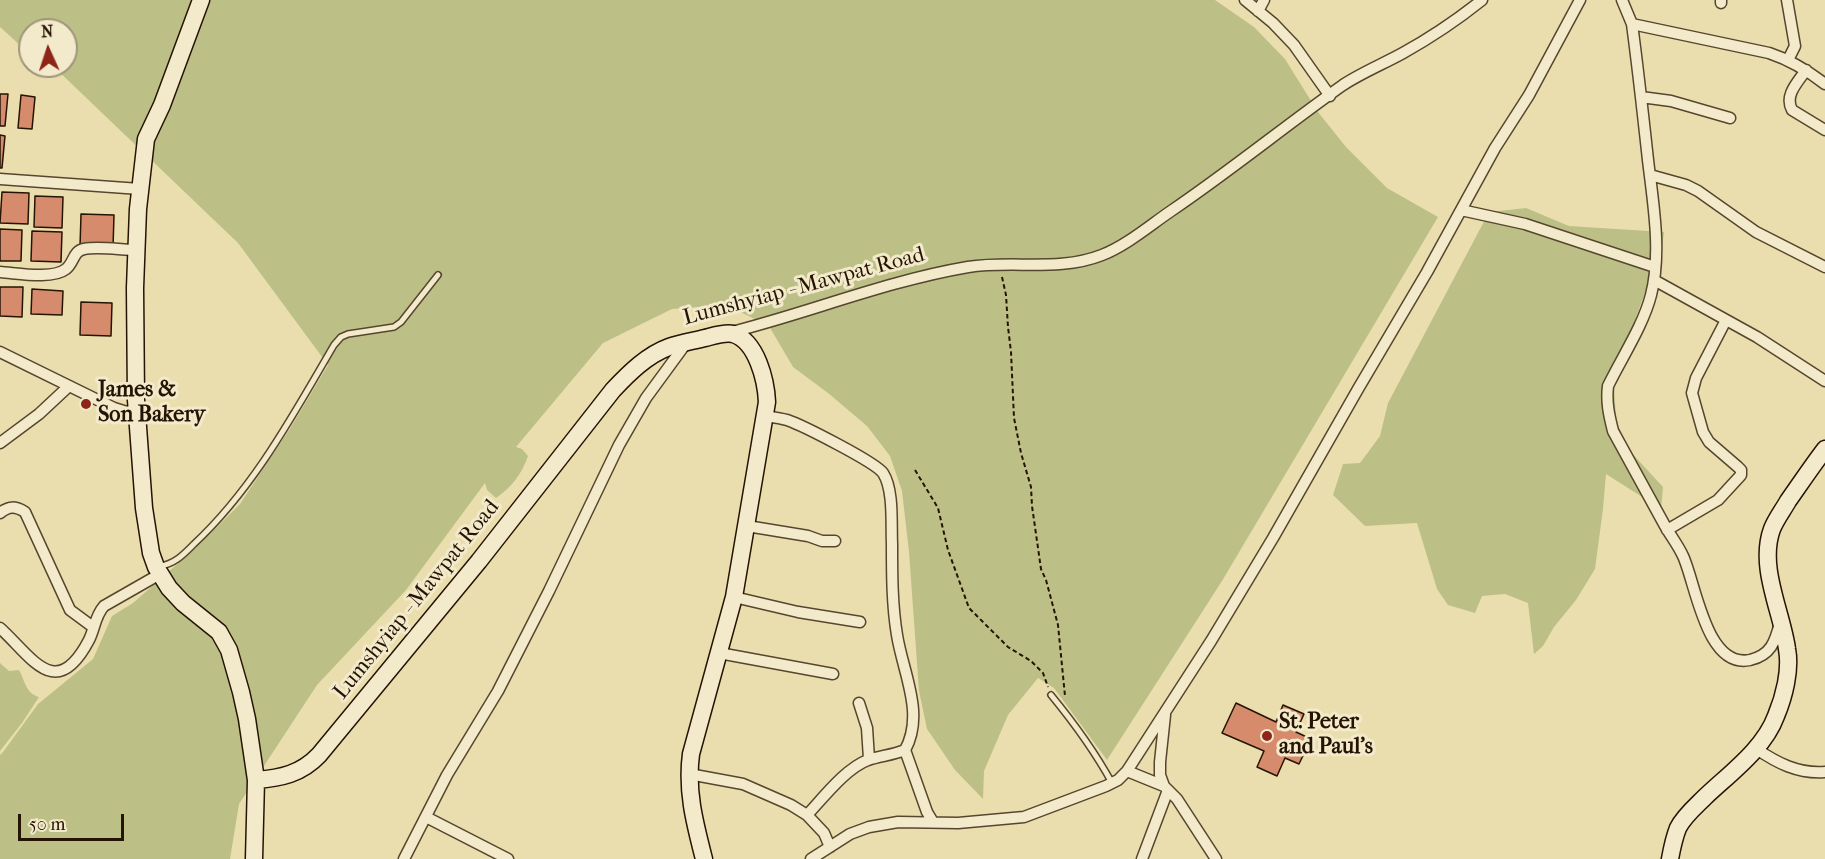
<!DOCTYPE html>
<style>
body{margin:0}
#map{position:relative;width:1825px;height:859px;overflow:hidden;background:#ebdeae;font-family:"IM FELL French Canon",serif}
canvas{display:block}
.north{position:absolute;left:18px;top:18px;width:60px;height:60px;box-sizing:border-box;background:#f2eaca;border:2px solid #a0947b;border-radius:50%;rotate:357deg;font-size:16px;font-weight:700;line-height:24px;text-align:center;color:#251404}
.north::after{content:'';display:block;margin:auto;width:21px;height:27px;background:#8f2418;clip-path:polygon(50% 0,100% 100%,50% 72%,0 100%)}
.scale{position:absolute;left:18px;top:814px;width:106px;height:27px;box-sizing:border-box;border:3px solid #251404;border-top:0;padding-left:8px;font-size:18px;line-height:21px;white-space:nowrap;color:#251404;-webkit-text-stroke:4px #f2eaca;paint-order:stroke}
</style>
<div id="map">
<canvas width="1825" height="859"></canvas>
<div class="north">N</div>
<div class="scale">50 m</div>
</div>
<script>
const context = document.querySelector('canvas').getContext('2d');
context.lineJoin = 'round';
function paint(path, color) { context.fillStyle = color; context.fill(path, 'evenodd'); }
function trace(path, color, width, dash) { context.strokeStyle = color; context.lineWidth = width; context.lineCap = dash ? 'butt' : 'round'; context.setLineDash(dash || []); context.stroke(path); }
function write(font, color, halo, rows, align = 'center') {
  context.font = font + ' "IM FELL French Canon",serif'; context.lineWidth = 6; context.setLineDash([]); context.textBaseline = 'middle'; context.strokeStyle = halo; context.fillStyle = color; for (const [text, x, y, turn = 0] of rows) {
    context.save(); context.translate(x, y); context.rotate((+turn || 0) * Math.PI / 180); context.textAlign = isNaN(turn) ? turn : align; if (halo) context.strokeText(text, 0, 0); context.fillText(text, 0, 0); context.restore();
  }
}
paint(new Path2D(`
 M0 0H1215L1254 27 1285 59 1318 112 1346 147 1387 188 1438 217 1222 581 1107 760 1054 688 1038 678 1008 715 984 771 983 799 955 770 927 729 919 691 909 552 902 491 890 456 867 426 828 393 793 367 769 326 726 305 672 309 603 343 516 447 522 449 528 456C522 474 511 488 496 498L487 490 485 483 406 590 317 685 239 804 230 859H0V755L3 752 38 704 93 659 112 616 133 603 199 545 240 504 291 427 328 365 238 243 53 66H66V30H30V52L22 47 0 27Z
 M1526 208 1569 226 1664 232 1661 256 1651 276 1635 320 1614 383 1616 420 1628 449 1663 487 1661 509 1606 474 1603 509 1595 569 1576 600 1554 627 1543 646 1534 654 1528 603 1505 594 1482 596 1475 613 1448 605 1437 589 1417 523 1365 526 1333 495 1343 464 1360 463 1380 436 1388 403 1489 212Z
 M0 663 9 671 19 670C25 680 25 693 39 697L22 723 0 751Z`), '#bcc087');
const building = new Path2D(`
 M0 94H8L5 126H0Z
 M21 95 35 97 32 129 18 128Z
 M0 135 5 136 2 168H0Z
 M2 192 29 193 28 224 0 223Z
 M35 196 63 197 62 228 34 227Z
 M81 214 114 215 113 248 80 247Z
 M0 229 22 230 21 261H0Z
 M32 231 62 232 61 262 31 261Z
 M0 287H23L22 317 0 316Z
 M32 289 63 291 62 315 31 314Z
 M81 302 112 303 111 336 80 335Z
 M1236 703 1276 722 1283 705 1304 714 1296 732 1311 739 1299 764 1285 758 1277 776 1257 767 1264 751 1222 733Z`);
paint(building, '#d58b6c');
trace(building, '#251404', 1.5);
const lane = new Path2D(`
 M160 566C175 564 184 554 194 544 254 488 293 415 334 345L341 337 348 334 394 327 401 322 438 275
 M1051 695C1074 723 1095 752 1112 783`);
const street = new Path2D(`
 M1245 0 1273 23 1294 45 1330 96
 M1622 0 1632 24C1638 69 1643 114 1648 160 1653 203 1662 252 1651 295 1643 326 1622 357 1608 386 1606 402 1609 415 1613 431 1630 462 1647 493 1664 524 1670 535 1678 545 1683 556 1696 584 1706 669 1750 660 1771 655 1775 642 1780 623
 M1721 0V3
 M1787 0 1795 46 1788 60
 M1258 11 1264 0
 M1632 24 1769 53C1790 60 1807 70 1825 84
 M1806 70C1798 82 1784 95 1792 110L1825 130
 M1641 97 1671 101 1730 118
 M1650 175 1686 185 1698 191 1756 232 1825 267
 M0 179 140 189
 M1461 210 1525 224 1655 267
 M0 272C17 273 52 280 66 269 74 263 73 251 84 249 99 246 121 250 137 250
 M1654 280 1757 337 1825 381
 M728 333C808 313 886 281 968 267 1013 260 1059 272 1102 255 1127 245 1149 226 1171 211 1230 171 1285 126 1343 85 1361 73 1383 64 1403 53 1430 38 1457 20 1482 0
 M0 352 114 408 137 415
 M765 416C772 417 780 418 787 420 802 425 875 462 883 473 894 490 891 524 892 544 892 574 892 605 897 635 903 673 925 714 905 750 893 755 880 756 868 760 846 768 823 798 807 815
 M0 443 39 414 69 386
 M0 513C9 506 15 506 25 512L70 610 93 627
 M747 526 808 536 822 541H835
 M1667 530 1718 500 1741 475V470L1738 467 1709 442 1703 432 1692 393 1696 378 1726 320
 M734 597 798 612 860 622
 M0 628C32 657 56 703 89 640 95 628 95 616 104 606L160 574
 M719 653 833 674
 M859 703 867 728 869 759
 M1165 715 1160 762V775L1164 786 1177 799 1216 859
 M1755 748C1777 763 1798 774 1825 772
 M905 750 927 812 933 822
 M1127 771 1164 786
 M689 774 743 784 791 805 807 815 824 833 830 847
 M426 817 508 859
 M404 859 447 775 498 691 549 591 619 445 646 398 687 342
 M811 859 850 834 869 827 898 822 958 823 1024 817 1106 786 1118 780 1127 771 1211 641 1273 538 1358 389 1427 272 1495 148 1529 95 1580 0
 M1142 859 1168 790`);
const secondary = new Path2D(`
 M201 0 162 105 146 139 138 209 135 288 136 400 144 508 151 553 156 567 169 588 183 603 219 632 229 650 241 692 247 719 256 780 254 859
 M256 780C281 778 301 774 319 755L479 561 613 390C629 373 647 355 669 347 680 343 693 341 705 338 713 336 725 332 733 334 757 341 766 381 767 402L734 597 691 754C686 791 695 824 704 859
 M1670 859C1672 848 1674 838 1678 828 1684 816 1695 807 1705 797 1729 774 1764 749 1776 716 1784 697 1791 670 1787 649 1782 612 1758 567 1772 529 1776 519 1783 510 1788 501 1800 484 1812 466 1825 449`);
trace(lane, '#56462e', 8);
trace(street, '#56462e', 13);
trace(secondary, '#251404', 19);
trace(new Path2D(`
 M1002 277 1006 295 1008 327 1011 352 1014 418 1021 453 1031 487 1032 506 1041 569 1046 580 1058 625 1065 696
 M915 470 938 508 948 550 969 608 1008 647 1031 661 1043 673 1048 687`), '#251404', 2, [4.5, 3]);
trace(lane, '#f2eaca', 5);
trace(street, '#f2eaca', 10);
trace(secondary, '#f2eaca', 16);
for (const [x, y, r, color] of [
 [86,404,6,"#8f2418"],
 [1267,736,6,"#8f2418"]
]) { const dot = new Path2D(); dot.arc(x, y, r, 0, 2 * Math.PI); context.fillStyle = color; context.fill(dot); trace(dot, '#f2eaca', 2); }
write('22px', '#251404', '#f2eaca', [
 ["Lumshyiap - Mawpat Road",804,287,-15],
 ["Lumshyiap - Mawpat Road",417,600,-51]
]);
write('bold 22px', '#251404', '#f2eaca', [
 ["James &",98,391],
 ["Son Bakery",98,416],
 ["St. Peter",1279,723],
 ["and Paul's",1279,748]
], 'left');
</script>
